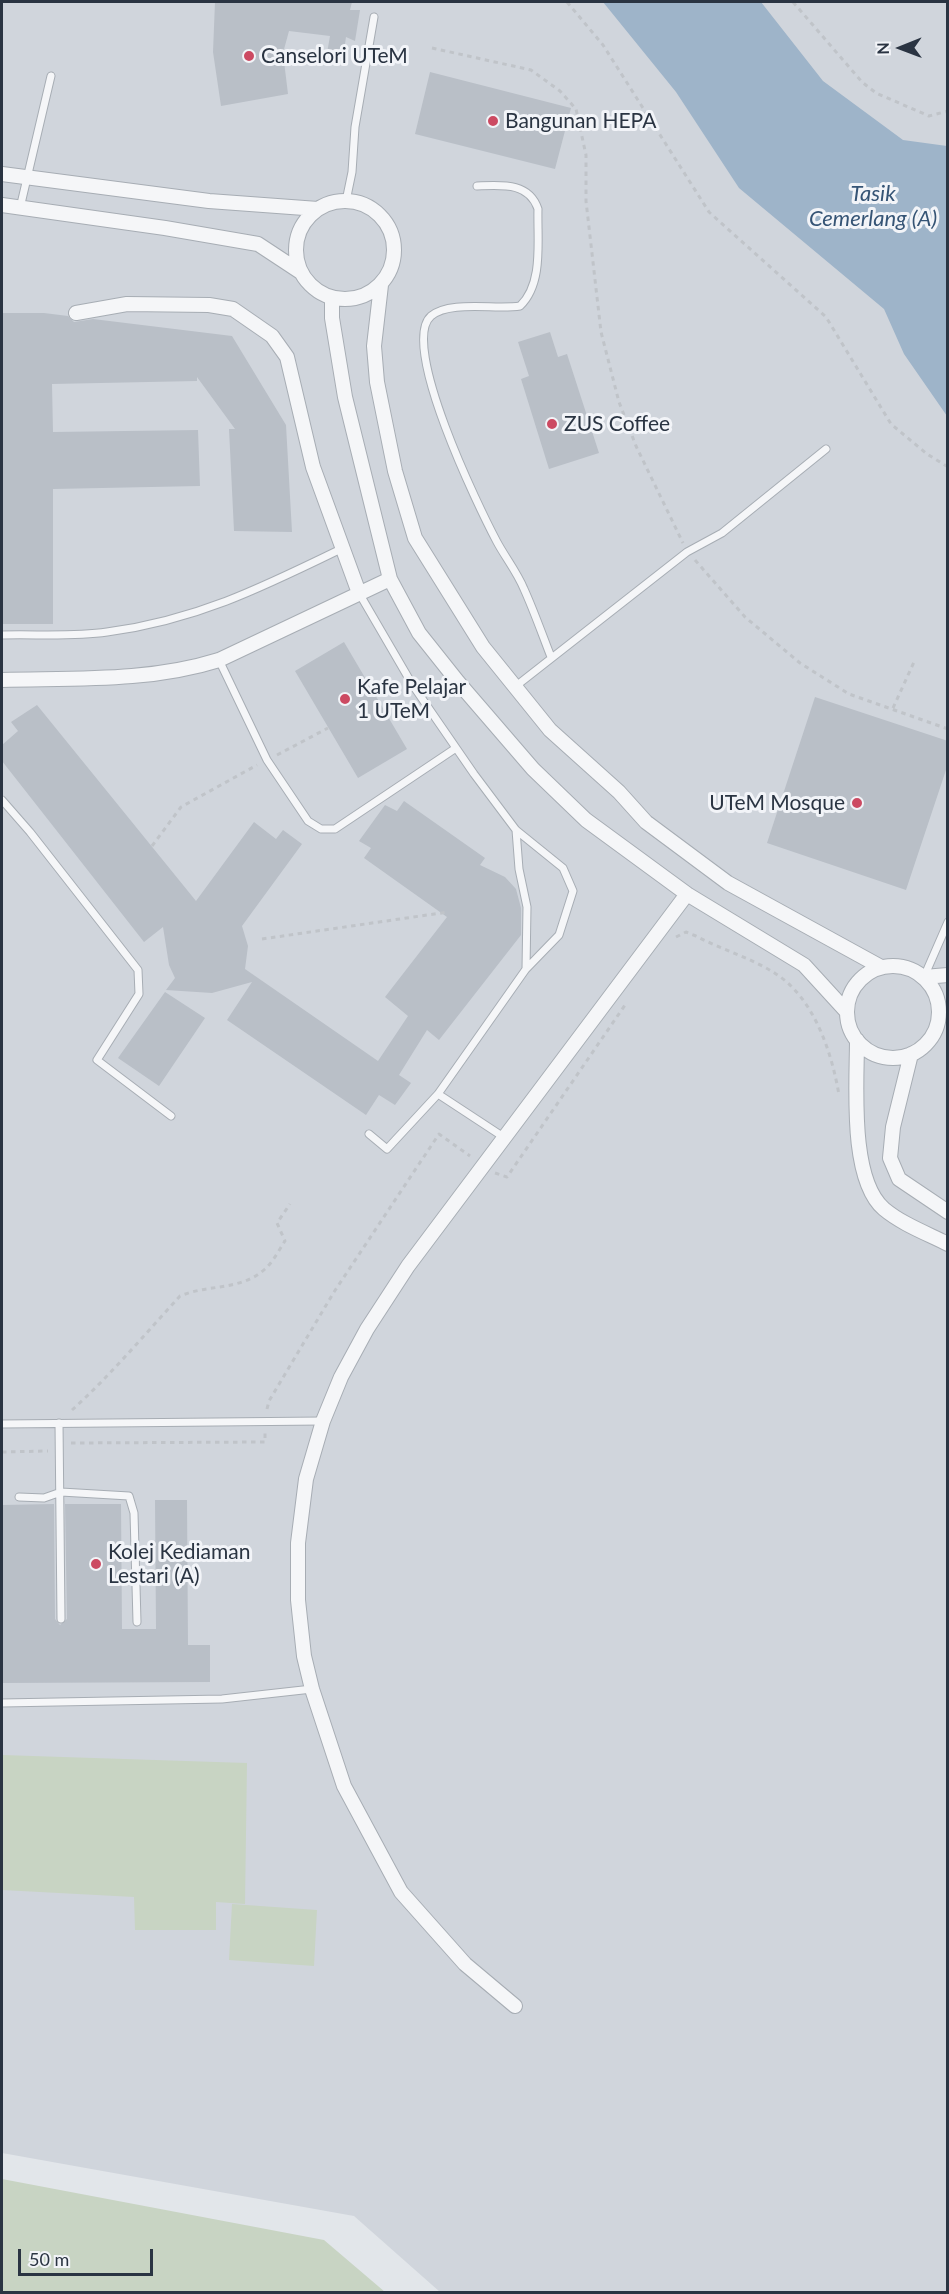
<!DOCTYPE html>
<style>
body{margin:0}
#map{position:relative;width:949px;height:2294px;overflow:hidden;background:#e2e6ea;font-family:Lato,sans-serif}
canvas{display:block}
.frame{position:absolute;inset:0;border:3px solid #2a3442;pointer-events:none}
.north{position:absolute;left:871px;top:18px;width:60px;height:60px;-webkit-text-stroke:4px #f2f4f8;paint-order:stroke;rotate:269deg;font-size:16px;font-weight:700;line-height:24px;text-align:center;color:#2a3442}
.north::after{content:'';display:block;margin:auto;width:21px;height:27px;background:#2a3442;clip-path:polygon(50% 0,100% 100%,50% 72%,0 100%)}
.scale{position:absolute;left:18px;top:2249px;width:135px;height:27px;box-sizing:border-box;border:3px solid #2a3442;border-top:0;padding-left:8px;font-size:18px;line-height:21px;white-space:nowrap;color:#2a3442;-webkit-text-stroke:4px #f2f4f8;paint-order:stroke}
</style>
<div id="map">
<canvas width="949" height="2294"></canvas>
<div class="frame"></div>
<div class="north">N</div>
<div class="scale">50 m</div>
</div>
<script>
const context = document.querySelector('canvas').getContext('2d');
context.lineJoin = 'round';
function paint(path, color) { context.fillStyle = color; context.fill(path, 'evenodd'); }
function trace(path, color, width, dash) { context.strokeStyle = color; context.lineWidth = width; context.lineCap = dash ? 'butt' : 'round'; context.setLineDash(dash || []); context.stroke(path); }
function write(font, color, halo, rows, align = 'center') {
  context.font = font + ' Lato,sans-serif'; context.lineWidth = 6; context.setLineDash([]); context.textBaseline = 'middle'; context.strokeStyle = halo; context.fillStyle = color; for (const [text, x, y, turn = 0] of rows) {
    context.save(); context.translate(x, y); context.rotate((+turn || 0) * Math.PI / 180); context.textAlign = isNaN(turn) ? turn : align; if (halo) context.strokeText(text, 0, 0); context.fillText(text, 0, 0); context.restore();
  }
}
paint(new Path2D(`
 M2 2H947V2292H440L354 2216 2 2153Z`), '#d0d5dc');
paint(new Path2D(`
 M2 1755 247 1763 245 1904 216 1902V1930H135L134 1897 2 1890Z
 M232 1904 317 1910 314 1966 229 1960Z
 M2 2179 324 2240 385 2292H2Z`), '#c8d4c3');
paint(new Path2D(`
 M603 2H761L823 81 903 140 947 146V416L904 354 884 309 739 188 676 92Z`), '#9eb4c9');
paint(new Path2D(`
 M215 2H352L350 10H360L355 41 346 37 342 63 326 59 330 36 289 31 283 53 288 94 221 106 213 52Z
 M430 72 571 108 555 169 415 134Z
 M2 313H44L68 316 74 322 93 319 232 336 286 425 292 532 234 531 229 429H235L197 377V381L52 384 53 432 198 430 200 486 53 489V624H2Z
 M550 332 558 357 567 354 599 453 549 469 521 379 529 376 518 342Z
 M344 642 407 749 358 778 295 671Z
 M815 697 948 741V764L906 890 767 843Z
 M37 705 196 901 254 822 276 839 283 830 302 844 242 926 248 946 245 969 378 1061 408 1016 385 997 447 917 364 858 371 848 359 841 385 805 397 811 404 801 485 858 480 865 505 877 516 889 521 908V935L439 1040 427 1030 399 1075 411 1083 395 1105 379 1095 366 1115 227 1020 252 982 212 993 166 990 175 978 169 965 163 927 144 942 2 761V745L18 731 11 722Z
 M165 992 205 1018 159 1086 118 1058Z
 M155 1500H187L188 1645H210V1682L2 1683V1505L54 1504 55 1619 60 1625 67 1619 65 1504H121L122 1629H156Z`), '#b9bfc7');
const service = new Path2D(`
 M477 186C502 185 529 182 538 209 537 240 544 283 520 306 496 310 450 300 431 316 399 344 479 508 497 542 505 557 517 572 524 589 534 611 542 634 551 657
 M346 201 352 172 355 127 374 17
 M20 208 51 76
 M359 593 412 684 474 774 516 830 563 868 573 891 559 935 526 969 438 1094 387 1149 369 1134
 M2 635C36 634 73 637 107 632 197 620 263 587 343 548
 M219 660 267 760 308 821 321 829H335L456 748
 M516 686 687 552 722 533 826 449
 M2 800 30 832 138 970 139 994 97 1060 171 1116
 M516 830 519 869 527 907 526 969
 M924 977 948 922
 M438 1094 505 1138
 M59 1423 61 1619
 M2 1424 323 1421
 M19 1497 44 1498 61 1492 129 1496 134 1513 137 1622
 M2 1703 222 1699 312 1689`);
const minor = new Path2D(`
 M2 174 209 201 318 209
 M296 250a49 49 0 1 1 98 0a49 49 0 1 1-98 0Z
 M2 205 165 228 258 244 302 273
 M381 285 374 346 377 382 395 471 415 538 483 647 550 730 619 792 646 822 728 883 881 967
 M332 298V318L345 397 390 579 419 633 458 682 533 769 586 820 687 894 804 965 847 1012
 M76 313 127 304 209 305 233 309 272 336 287 357 313 467 359 593
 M2 680C75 678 149 682 219 660L390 579
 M847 1012a46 46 0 1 1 92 0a46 46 0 1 1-92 0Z
 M924 977 948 975
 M857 1040C857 1083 849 1179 884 1209 902 1224 926 1233 948 1244
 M911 1054 893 1127 890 1158 899 1179 948 1212
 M515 2006 465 1964 401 1892 344 1786 312 1689 304 1656 298 1600V1543L306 1479 323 1421 341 1377 367 1329 408 1266 687 894`);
trace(service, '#a7adb4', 9);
trace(minor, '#a7adb4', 16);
trace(new Path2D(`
 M567 2 603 45 709 212 826 317 891 424 927 454 948 467
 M793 2 862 82 876 93 929 116 948 111
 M432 48 531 70 560 91 576 109 586 155V201L601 332 619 402 636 446 683 543
 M695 560 745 617 800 663 849 694 948 729
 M893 708 914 662
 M277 755 328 728
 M152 846 181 807 257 765
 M676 937 686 932 696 936C722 950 752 958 776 974 814 998 832 1053 839 1095
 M262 939 448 912
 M495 1173 507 1177 625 1005
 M267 1409 269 1401 334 1292 439 1134 470 1156
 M72 1410C109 1377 146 1333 180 1296 208 1284 241 1291 265 1269 273 1262 279 1250 285 1241L277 1223 290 1204
 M71 1443 265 1442V1433
 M2 1452 48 1451`), '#c0c4c9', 3, [4.5, 4.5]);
trace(service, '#f5f6f8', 7);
trace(minor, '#f5f6f8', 14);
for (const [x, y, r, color] of [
 [249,56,6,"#cc4a62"],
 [493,121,6,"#cc4a62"],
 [552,424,6,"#cc4a62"],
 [345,699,6,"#cc4a62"],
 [857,803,6,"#cc4a62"],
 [96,1564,6,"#cc4a62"]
]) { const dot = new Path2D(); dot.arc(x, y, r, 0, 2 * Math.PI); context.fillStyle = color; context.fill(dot); trace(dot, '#f2f4f8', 2); }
write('21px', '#2a3442', '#f2f4f8', [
 ["Canselori UTeM",261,56],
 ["Bangunan HEPA",505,121],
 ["ZUS Coffee",564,424],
 ["Kafe Pelajar",357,687],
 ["1 UTeM",357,711],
 ["UTeM Mosque",845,803,"right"],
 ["Kolej Kediaman",108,1552],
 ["Lestari (A)",108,1576]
], 'left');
write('italic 22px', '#355475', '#f2f4f8', [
 ["Tasik",873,194],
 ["Cemerlang (A)",873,219]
]);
</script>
